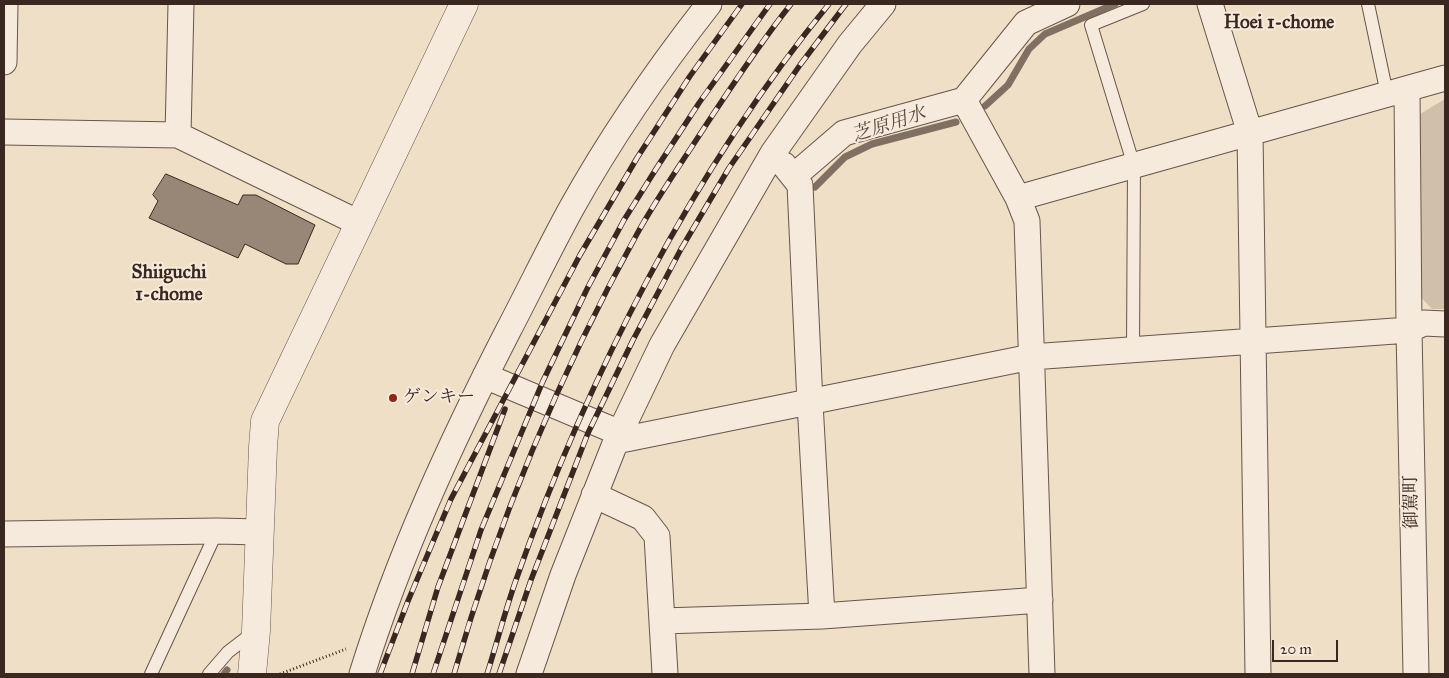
<!DOCTYPE html>
<meta charset="utf-8">
<style>
body{margin:0}
#map{position:relative;width:1449px;height:678px;overflow:hidden;background:#efdfc7;font-family:"IM FELL Great Primer",serif}
canvas{display:block}
.frame{position:absolute;inset:0;border:5px solid #3a271f;pointer-events:none}
.scale{position:absolute;left:1272px;top:640px;width:66px;height:22px;box-sizing:border-box;border:2px solid #3a271f;border-top:0;padding-left:6px;font-size:15px;line-height:18px;white-space:nowrap;color:#3a271f;-webkit-text-stroke:4px #f5eadb;paint-order:stroke}
</style>
<div id="map">
<canvas width="1449" height="678"></canvas>
<div class="frame"></div>
<div class="scale">20 m</div>
</div>
<script>
const context = document.querySelector('canvas').getContext('2d');
context.lineJoin = 'round';
function paint(path, color) { context.fillStyle = color; context.fill(path, 'evenodd'); }
function trace(path, color, width, dash) { context.strokeStyle = color; context.lineWidth = width; context.lineCap = dash ? 'butt' : 'round'; context.setLineDash(dash || []); context.stroke(path); }
function write(font, color, halo, rows, align = 'center') {
  context.font = font + ' "IM FELL Great Primer","Noto Serif JP",serif'; context.lineWidth = 4; context.setLineDash([]); context.textBaseline = 'middle'; context.strokeStyle = halo; context.fillStyle = color; for (const [text, x, y, turn = 0] of rows) {
    context.save(); context.translate(x, y); context.rotate((+turn || 0) * Math.PI / 180); context.textAlign = isNaN(turn) ? turn : align; if (halo) context.strokeText(text, 0, 0); context.fillText(text, 0, 0); context.restore();
  }
}
paint(new Path2D(`
 M1445 99V309H1432L1417 293 1420 114Z`), '#d0c0aa');
trace(new Path2D(`
 M985 106 1008 85 1029 49 1045 34 1115 4
 M815 187 845 157 872 144 956 122
 M224 674 227 670`), '#817062', 7);
const building = new Path2D(`
 M166 174 238 205 243 195H256L315 225 298 264H286L245 244 238 258 149 218 158 201 153 195Z`);
paint(building, '#988776');
trace(building, '#3a271f', 1);
const service = new Path2D(`
 M1368 4 1387 94
 M1133 350 1134 166 1091 25 1143 4
 M151 674 217 531
 M209 674 228 652 254 632`);
const minor = new Path2D(`
 M1210 4 1250 133 1258 674
 M4 62 5 4
 M1407 89 1409 330 1416 674
 M964 100 1026 23 1067 4
 M4 132 178 135 359 223
 M178 135 181 4
 M784 165 800 185 810 403 822 616
 M794 176 844 133 964 100 1018 198 1027 221 1042 674
 M1018 198 1445 78
 M485 376 620 433
 M616 441 1031 357 1409 330 1424 323 1445 324
 M594 495 643 518 657 536 665 674
 M4 534 217 531 260 532
 M662 621 822 616 1040 600
 M362 674C399 555 451 442 508 331 529 291 549 249 571 209 611 137 658 69 709 4
 M529 674 563 575 616 441 662 345 773 153 850 44 883 4`);
const tertiary = new Path2D(`
 M252 674 256 631 263 447 265 421 464 4`);
trace(service, '#675549', 14);
trace(minor, '#675549', 27);
trace(tertiary, '#675549', 29);
trace(new Path2D(`
 M280 674 346 649`), '#3a271f', 3, [1, 2.5]);
trace(service, '#f5eadb', 12);
trace(minor, '#f5eadb', 25);
trace(tertiary, '#f5eadb', 28);
const rail = new Path2D(`
 M380 674 408 601 451 499 580 255 637 158 690 76 742 4
 M412 674 438 587 505 409
 M433 674 481 530 543 381 588 287 624 220 656 169 699 103 770 4
 M454 674C498 521 560 373 637 234 658 196 683 161 706 125 733 84 761 42 791 4
 M487 674C497 643 505 611 516 580 587 378 693 170 829 4
 M499 674 531 580 588 433 633 340 681 249 729 168 800 65 846 4`);
trace(rail, '#3a271f', 5.5);
trace(rail, '#f5eadb', 4, [11]);
for (const [x, y, r, color] of [
 [393,398,5,"#8f2418"]
]) { const dot = new Path2D(); dot.arc(x, y, r, 0, 2 * Math.PI); context.fillStyle = color; context.fill(dot); trace(dot, '#f5eadb', 2); }
write('18px', '#3a271f', '#f5eadb', [
 ["ゲンキー",403,398]
], 'left');
write('18px', '#3a271f', '#f5eadb', [
 ["御駕町",1412,502,-91]
]);
write('bold 19px', '#3a271f', '#f5eadb', [
 ["Hoei 1-chome",1279,23],
 ["Shiiguchi",169,273],
 ["1-chome",169,295]
]);
write('italic 19px', '#5e4b40', '#f5eadb', [
 ["芝原用水",889,125,-18]
]);
</script>
